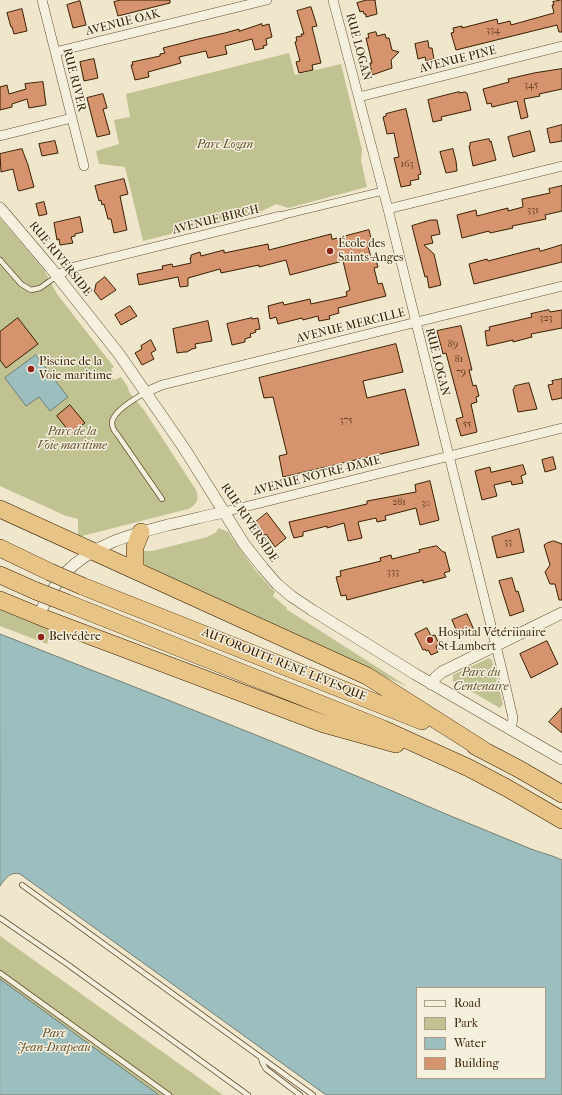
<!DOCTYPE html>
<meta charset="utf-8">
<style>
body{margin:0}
#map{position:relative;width:562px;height:1095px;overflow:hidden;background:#efe6cc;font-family:"IM FELL French Canon",serif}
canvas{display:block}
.legend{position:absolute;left:416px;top:987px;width:130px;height:92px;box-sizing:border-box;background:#f5efde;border:1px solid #aa9c85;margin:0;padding:5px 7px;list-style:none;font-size:12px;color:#391f00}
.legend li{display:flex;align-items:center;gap:8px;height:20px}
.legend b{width:20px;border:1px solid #aa9c85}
</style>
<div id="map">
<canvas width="562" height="1095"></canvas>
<ul class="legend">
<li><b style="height:5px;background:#f5efde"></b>Road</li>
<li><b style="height:11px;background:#c1c292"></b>Park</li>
<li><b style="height:11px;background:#9cbebf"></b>Water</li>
<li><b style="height:11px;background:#d5936e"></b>Building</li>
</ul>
</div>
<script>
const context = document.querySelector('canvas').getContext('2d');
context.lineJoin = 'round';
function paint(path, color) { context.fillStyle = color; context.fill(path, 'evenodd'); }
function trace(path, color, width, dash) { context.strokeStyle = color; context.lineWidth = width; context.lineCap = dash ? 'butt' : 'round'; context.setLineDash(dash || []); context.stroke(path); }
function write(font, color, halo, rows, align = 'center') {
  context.font = font + ' "IM FELL French Canon",serif'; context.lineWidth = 3; context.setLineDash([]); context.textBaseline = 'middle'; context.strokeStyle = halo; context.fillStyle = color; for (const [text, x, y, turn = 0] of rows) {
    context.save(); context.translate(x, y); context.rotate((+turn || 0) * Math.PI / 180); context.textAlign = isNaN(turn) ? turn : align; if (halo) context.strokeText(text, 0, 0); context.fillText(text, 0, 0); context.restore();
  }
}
paint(new Path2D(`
 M289 53 295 75 341 64 362 150 361 161 367 187 288 208 276 204 260 212 143 241 125 167 99 164 96 151 119 144 114 120 130 117 126 94Z
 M0 218 44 270 57 294 114 367 111 369 113 372 110 374 114 380 121 377 128 387 129 392 144 410 196 490C200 499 196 506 188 509L78 537V519L66 516 0 486Z
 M219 528 228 532 255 570 275 592 273 596 287 608 286 609 408 687 155 574 143 563 141 551H152L207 537 215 533Z
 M0 605 54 627 47 644 0 626Z
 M489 658 492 660 503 704 500 708 453 681V675Z
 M0 936 223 1095H0Z`), '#c1c292');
const water = new Path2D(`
 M36 355 68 397 50 411 39 397 26 406 5 378Z
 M0 634C149 693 299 750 446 814 474 826 503 837 531 849 541 853 552 855 562 860V1095H326L20 874C10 871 5 879 0 886ZM417 988H545V1078H417Z
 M0 979 159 1095H0Z`);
paint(water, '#9cbebf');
trace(water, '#747e73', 1);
const building = new Path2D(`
 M121 0H170V3L118 16 114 2Z
 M367 0H375L377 14 366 17V14H364L363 11 360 12 357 3Z
 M562 0V32H559L557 25 456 50 451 33 454 32 453 28 462 26V28L497 19 498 24 510 21 511 25 554 13 552 5H554L553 2Z
 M80 1 86 25 73 28 67 5Z
 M311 7 317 26 312 27 321 63 312 65 313 70 299 73 296 62 300 61 295 42 297 41 296 37 302 36 301 34H304L297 11Z
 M22 9 27 31 14 34 12 27H11L7 13Z
 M262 24V26L269 24 272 37 266 39 267 45 263 46 264 48 255 50 252 39 225 46 227 54 208 58 206 51 179 57 181 63 148 72 149 77 135 80 131 65H133L132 62 160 56V54L165 53 163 48 198 39 225 33 239 29V31Z
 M376 32 377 36 385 34 386 38H389L392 50 399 52 391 60 392 68 372 75 370 63H372L366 38H369L368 34Z
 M428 41 429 48H432L434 59 426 61 425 57 418 59 415 44Z
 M94 59 98 78 84 81 80 62Z
 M562 69V89L539 94 540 96 524 99 528 117 521 119 517 101 492 107 491 103 487 104 483 89 509 82 508 79 534 73Z
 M43 82 46 105 29 108 27 99 12 104V107L0 110V87L7 85 9 94 26 89 25 84Z
 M459 92V93L465 92 467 93 471 110 441 117 442 120 433 122 428 100Z
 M103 94 107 108 103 109 110 134 97 137 87 98Z
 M406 109 421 174 418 175 419 179 410 181 411 185 401 187 394 158 399 157 394 133 387 134 383 117 386 116V114Z
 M562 125V141L550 143 547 129Z
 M530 131 535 151 513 157 508 137Z
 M489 139 490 142 491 141 496 160 473 166 469 146H470V143Z
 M55 141 58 153 42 156 39 144Z
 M22 149 28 165 34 187 19 191 18 190 13 169 1 172 0 154Z
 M453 149 456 161 457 171 446 173 440 152Z
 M124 179 128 194 120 196 127 230 114 233 111 219H108L104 204 102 205 101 200 99 201 95 186Z
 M562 186V211L545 215 546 219 512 226 513 228 490 233 489 231 462 238 457 215 476 210 477 216 508 208V211L523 207 522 199 550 193 549 189Z
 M44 202 47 214 39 216 36 204Z
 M80 217 83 232 75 234V236L71 237 73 243 60 245 59 239 57 240 54 223Z
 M431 220H437L440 234 431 236 433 243 424 245 434 254 441 285 429 288 427 276 425 277 412 226Z
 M369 230 372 242 367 243 372 261 376 260 378 267 374 268 378 284 382 283 386 296 338 308 339 313 329 316 330 319 319 321 318 316 303 320 302 318 278 324 276 317 270 319 268 306 283 302 284 305 310 299 311 304 347 296 346 292 350 290 343 261 290 275 286 260 259 267V265L221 273 220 269 188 278V286L180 287 178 277 139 285 137 274 163 269 162 266 172 264 173 267 191 263 190 258H191V255L200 252 201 256 224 250V253L268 244 269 250 331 234 332 239Z
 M562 245V262L474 284 469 264 487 259 488 261 539 248 540 251Z
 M105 277 116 290 101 300 94 291 95 289 96 284Z
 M130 306 137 316 121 325 115 315Z
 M549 310 550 312 562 310V328L531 334 532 337 513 342V340L487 346 485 331 490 330 489 327 532 317 531 314Z
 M18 318 38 344 6 368 0 360V332Z
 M252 318V319L258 318 260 329 255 330 256 332 250 334 251 337 245 339V342L232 345 227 324Z
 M208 321 212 341 195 344 196 348 192 349 187 352H184L177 353 173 329Z
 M461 326 472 370H469L473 386 476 385 479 396 476 397 477 402 471 404 477 432 461 436 456 419 463 417 446 353 443 354 437 331Z
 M151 340 156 350 151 353 154 359 142 365 135 353 142 349 141 346Z
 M396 344 403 372 363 381 367 398 405 389 419 445 283 477 279 456 287 454 273 397 264 398 259 378Z
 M562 379V398L552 400 548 385 553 384 552 381Z
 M529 383 537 409 518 412 513 390 515 386Z
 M70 405 85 423 71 434 57 416Z
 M553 457 556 469 545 472 542 460Z
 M523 465 526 474 521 476 523 483 512 485 511 481 494 485 497 496 482 500 475 471 490 467 491 472Z
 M430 481 439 520 420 525 416 508 385 516 386 520 377 522 376 518 358 522 362 538 348 541 344 523 327 528V526L303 532V536L294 538 292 533 289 522 367 504V501L416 492 415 485Z
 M267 513 286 538 275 547 266 534 262 537 252 525Z
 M519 529 524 552 497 558 492 537Z
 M554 541 562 544V600H559L555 584H550L545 572 550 565 544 545 547 543Z
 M437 546 443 552H445L450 571 444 573 446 577 423 583V580L347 600 346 595 341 596 336 577 341 576 340 571 381 561 380 558 391 555 392 559 420 552 419 550Z
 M512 578 516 592 518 591 524 611 510 616 499 581Z
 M467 614 474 630 463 635 461 630 457 632 452 620Z
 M427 628 431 636 435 635 439 644 436 646 438 652 431 655 428 650 426 651 425 649 423 650 415 634Z
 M547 641 558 664 531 678 520 654Z
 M562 708V733L549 722Z`);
paint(building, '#d5936e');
trace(building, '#391f00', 1);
const service = new Path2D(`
 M0 260 21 284 31 290 40 288 57 276
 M146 392C137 398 114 410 112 422 112 426 114 431 117 434L162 499
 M22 885 313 1095
 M0 918 67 964 248 1095
 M0 973 169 1095
 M261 1058 263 1064 266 1069 300 1095`);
const pedestrian = new Path2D(`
 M280 216 383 191`);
const minor = new Path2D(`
 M42 0 84 166
 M333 0 388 209 500 662 513 718 511 730
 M55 52 267 0
 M359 97 562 46
 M0 136 72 118
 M388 209 562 166
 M57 276 70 268 280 216
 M146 392 162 385 562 286
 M224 512 562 428`);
const tertiary = new Path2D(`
 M0 208 50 267 119 354 184 448 244 544 263 568 277 584 291 596 312 610 415 674 562 759
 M38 616C46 601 53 587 64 574 93 544 129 535 168 525 187 521 205 516 224 512
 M431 684 436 677 442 672 562 613`);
const motorway = new Path2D(`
 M0 509 367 676 485 751
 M0 548 50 572
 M135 570V547L141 532
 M0 575 36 591
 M82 586 422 721
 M0 600 51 621 324 724 396 744
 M67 603 383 729 469 768 507 788 562 820
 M475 746 519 769 562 794`);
trace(service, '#665133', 6);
trace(pedestrian, '#665133', 8);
trace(minor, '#665133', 10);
trace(tertiary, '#665133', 12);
trace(motorway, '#391f00', 18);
trace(service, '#f5efde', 4.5);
trace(pedestrian, '#f5efde', 7);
trace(minor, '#f5efde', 9);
trace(tertiary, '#f5efde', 11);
trace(motorway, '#e8c386', 17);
const motorwayBridge = new Path2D(`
 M50 572 82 586
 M36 591 67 603`);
trace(motorwayBridge, '#391f00', 18, []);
trace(motorwayBridge, '#e8c386', 17);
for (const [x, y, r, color] of [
 [330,251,4,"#8f2418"],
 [31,369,4,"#8f2418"],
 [41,637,4,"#8f2418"],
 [430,640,4,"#8f2418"]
]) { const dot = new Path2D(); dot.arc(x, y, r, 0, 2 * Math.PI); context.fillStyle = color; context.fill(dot); trace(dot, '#f5efde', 1.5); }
write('10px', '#603c1c', null, [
 ["334",493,31],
 ["345",531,86],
 ["163",407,165],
 ["331",533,211],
 ["323",546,319],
 ["89",453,345],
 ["81",459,360],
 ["79",461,373],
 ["375",346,421],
 ["55",467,425],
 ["281",399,503],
 ["30",426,504],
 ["33",508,543],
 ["333",393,573]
]);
write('12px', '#391f00', '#f5efde', [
 ["AVENUE OAK",123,23,-14],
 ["RUE LOGAN",358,47,75],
 ["AVENUE PINE",458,60,-14],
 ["RUE RIVER",74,80,76],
 ["AVENUE BIRCH",216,220,-14],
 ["RUE RIVERSIDE",60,259,51],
 ["AVENUE MERCILLE",351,326,-14],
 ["RUE LOGAN",437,362,76],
 ["AVENUE NOTRE-DAME",317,476,-14],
 ["RUE RIVERSIDE",249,523,56],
 ["AUTOROUTE RENÉ-LÉVESQUE",284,665,22]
]);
write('italic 12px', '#62502c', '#f5efde', [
 ["Parc Logan",225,145],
 ["Parc de la",72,432],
 ["Voie maritime",72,446],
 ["Parc du",481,673],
 ["Centenaire",481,687],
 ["Parc",54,1034],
 ["Jean-Drapeau",54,1048]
]);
write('12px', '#391f00', '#f5efde', [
 ["École des",338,244],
 ["Saints-Anges",338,258],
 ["Piscine de la",39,362],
 ["Voie maritime",39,376],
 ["Hospital Vétériinaire",438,633],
 ["St-Lambert",438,647],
 ["Belvédère",49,637]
], 'left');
</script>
